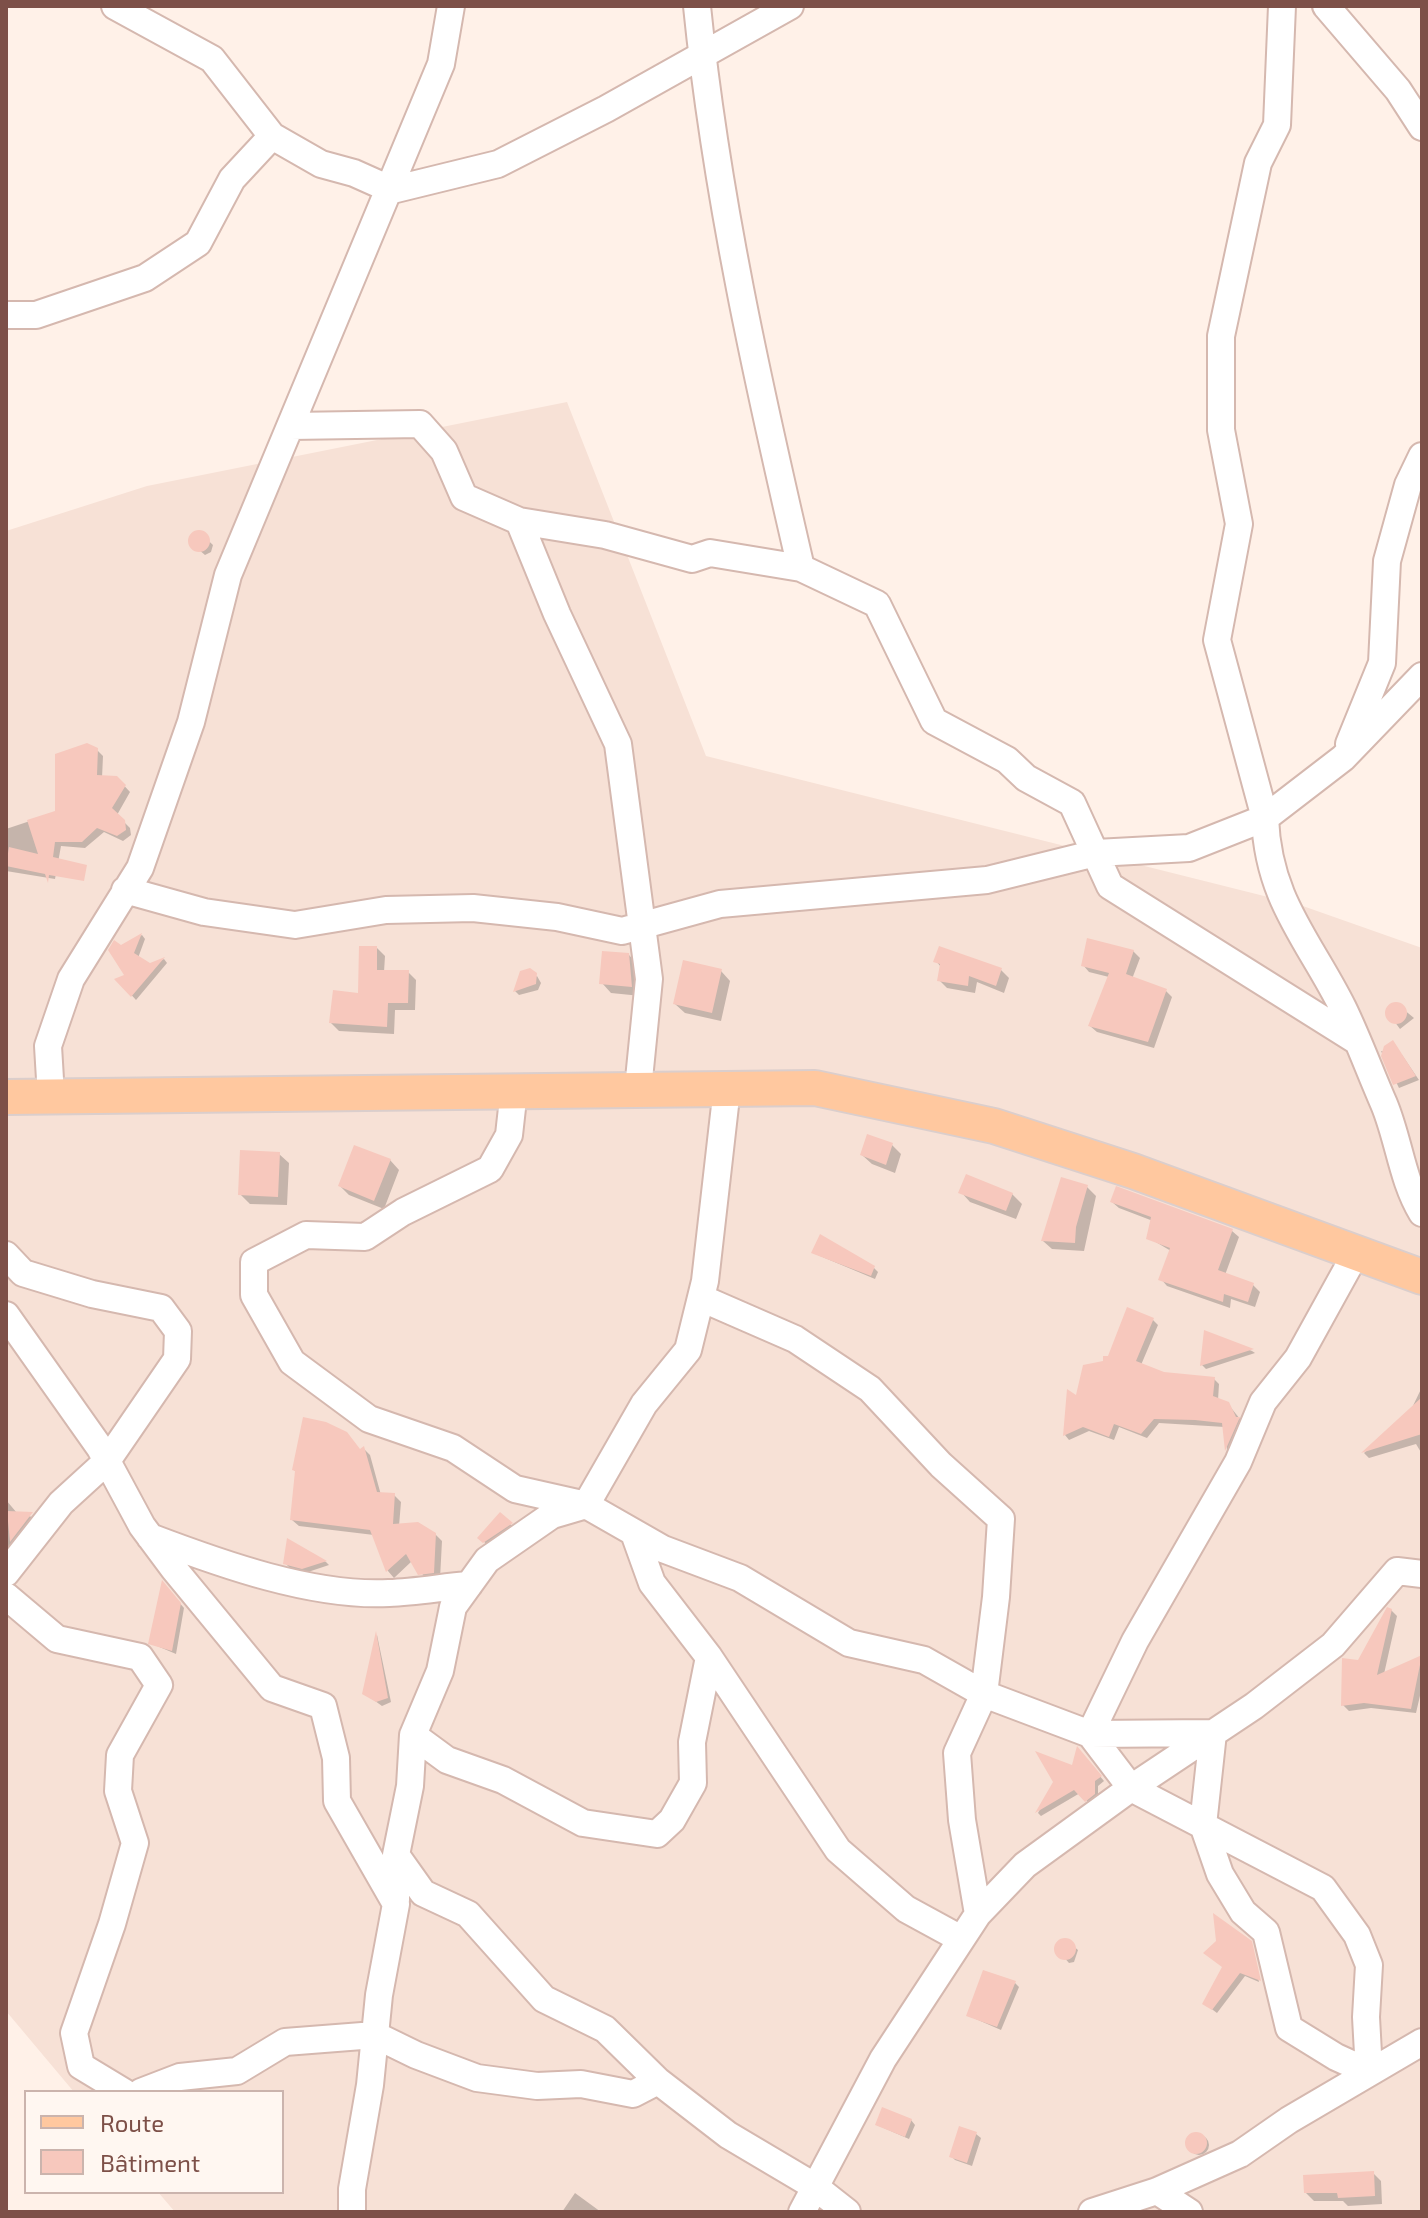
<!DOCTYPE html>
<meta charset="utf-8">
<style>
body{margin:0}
#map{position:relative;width:1428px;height:2218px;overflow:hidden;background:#fff1e8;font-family:"Exo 2",sans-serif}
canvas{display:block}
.frame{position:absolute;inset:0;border:8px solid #7d5048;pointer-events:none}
.legend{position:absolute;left:24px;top:2090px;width:260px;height:104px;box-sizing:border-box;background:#fff7f1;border:2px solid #cbb4ad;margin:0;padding:10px 14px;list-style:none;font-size:24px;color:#7d5048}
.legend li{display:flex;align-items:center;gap:16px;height:40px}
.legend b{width:40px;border:2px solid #cbb4ad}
</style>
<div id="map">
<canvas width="1428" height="2218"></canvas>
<div class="frame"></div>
<ul class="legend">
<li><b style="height:10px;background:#ffc89f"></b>Route</li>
<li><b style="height:22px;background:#f7c8bd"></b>Bâtiment</li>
</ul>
</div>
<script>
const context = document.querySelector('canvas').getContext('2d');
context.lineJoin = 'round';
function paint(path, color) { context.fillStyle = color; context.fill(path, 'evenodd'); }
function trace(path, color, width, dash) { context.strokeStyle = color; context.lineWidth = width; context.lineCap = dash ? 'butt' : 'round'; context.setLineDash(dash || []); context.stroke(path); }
paint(new Path2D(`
 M567 402 706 756 1300 905 1422 948V2212H175L158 2192H282V2092H74L6 2011V531L147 486Z`), '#f7e1d6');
paint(new Path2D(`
 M199 532 213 545 211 552 205 555 191 543 193 535Z
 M97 750 103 756 102 778H117L130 792 117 815 130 828 131 835 123 841 104 832 85 848 61 846 55 879 6 871V829L57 812Z
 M142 935 145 939 138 958 150 966 164 959 167 963 136 1000 118 980 127 976 121 948Z
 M377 948 385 956 384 972H408L416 980 415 1010H395L394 1034 339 1031 331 1023 360 995Z
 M1133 951 1140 958 1132 979 1166 991 1172 997 1154 1048 1097 1032 1090 1026 1109 977 1089 972 1083 965Z
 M629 955 638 965 641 996 611 993 602 983Z
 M936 961 1001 970 1009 978 1004 993 977 982 975 993 947 988 939 980 941 967Z
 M721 971 730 981 721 1021 685 1013 675 1004Z
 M537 976 541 983 538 990 519 995 515 991Z
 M1397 1004 1414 1018 1400 1029 1386 1010Z
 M1381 1051 1402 1055 1419 1080 1399 1088Z
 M892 1145 901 1154 895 1173 872 1164 862 1155Z
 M279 1154 289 1163 287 1205 250 1204 240 1194Z
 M390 1160 399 1170 384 1209 349 1195 340 1186Z
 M1087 1187 1096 1196 1084 1251 1052 1249 1043 1241Z
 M961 1192 1012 1194 1022 1204 1016 1219 970 1202Z
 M1112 1202 1232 1231 1239 1237 1225 1275 1253 1285 1260 1292 1255 1307 1231 1299 1230 1308 1167 1286 1161 1279 1171 1251 1149 1238 1153 1221 1119 1208Z
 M813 1253 874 1268 878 1272 875 1279Z
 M1152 1319 1158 1325 1141 1365 1164 1374 1214 1379 1219 1384 1218 1400 1228 1404 1244 1424 1231 1454 1227 1450 1225 1427 1159 1423 1147 1438 1119 1427 1114 1440 1089 1431 1069 1440 1065 1435 1077 1398 1109 1357Z
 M1206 1333 1252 1351 1255 1353 1206 1369 1202 1365Z
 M1422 1387V1454L1416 1444 1369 1458 1364 1453 1411 1410Z
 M364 1449 370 1455 381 1495H394L401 1502 399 1526 435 1534 442 1541 440 1579 427 1580 412 1561 394 1578 388 1571 374 1535 299 1526 292 1520 297 1473 294 1470Z
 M6 1500 17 1513 36 1518 11 1550 6 1546Z
 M500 1515 520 1533 494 1551 480 1538Z
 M289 1541 326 1562 329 1565 308 1572 290 1568 285 1563Z
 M163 1584 184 1608 176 1654 150 1643Z
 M1391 1610 1397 1616 1384 1674 1422 1658V1687L1416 1713 1371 1708 1349 1711 1343 1705 1359 1663Z
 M377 1635 391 1702 382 1706 364 1693Z
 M1078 1750 1104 1781 1098 1786V1799L1090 1804 1080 1793 1041 1816 1038 1813 1055 1782 1074 1768Z
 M1066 1940 1078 1950 1074 1962 1069 1963 1056 1948 1058 1943Z
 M1250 1942 1259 1982 1245 1976 1217 2013 1209 2007Z
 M1015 1983 1019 1987 1001 2030 969 2016Z
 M911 2120 915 2125 909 2139 877 2125Z
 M976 2134 981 2138 972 2166 955 2160 951 2156Z
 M1189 2145a10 10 0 1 1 20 0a10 10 0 1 1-20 0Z
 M1373 2173 1381 2181 1382 2204 1348 2206 1343 2201H1314L1306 2193Z
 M575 2193 601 2212H562Z`), '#0003');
paint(new Path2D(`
 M188 541a11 11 0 1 1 22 0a11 11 0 1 1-22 0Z
 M87 743 98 748 97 775 117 776 126 785 112 808 125 820 126 830 117 836 97 828 82 842H55L53 857 87 865 84 881 49 875 48 883 45 874 6 866 9 847 38 854 27 820 55 811V754Z
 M142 933 134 953 150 963 165 957 131 997 114 979 124 975 108 950 114 940 121 945Z
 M1087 938 1134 950 1126 974 1167 989 1148 1042 1088 1026 1109 973 1081 966Z
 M359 946H377V970H409L408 1003H388L387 1027 329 1023 333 990 358 993Z
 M939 946 1002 968 996 986 969 976 968 986 937 981 940 964 933 962Z
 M602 951 629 953 632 987 599 984Z
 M683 960 722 969 712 1013 673 1004Z
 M530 968 537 973 536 984 513 992 520 971Z
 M1385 1013a11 11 0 1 1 22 0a11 11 0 1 1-22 0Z
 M1393 1040 1416 1076 1393 1085 1381 1056 1384 1046Z
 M867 1134 893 1143 886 1165 860 1155Z
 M354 1145 391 1159 374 1201 338 1186Z
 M240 1150 280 1152 278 1197 238 1195Z
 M966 1174 1013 1193 1006 1211 958 1193Z
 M1061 1177 1088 1185 1076 1227 1075 1243 1041 1241Z
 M1116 1186 1233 1229 1218 1270 1254 1283 1248 1302 1224 1294 1223 1302 1158 1280 1170 1248 1146 1239 1151 1217 1110 1202Z
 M820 1234 875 1266 871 1276 811 1253Z
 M1127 1307 1154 1318 1136 1361 1164 1372 1215 1377 1213 1396 1229 1402 1236 1417H1240L1225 1451 1222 1423 1195 1420 1154 1419 1141 1434 1114 1424 1109 1437 1083 1427 1063 1436 1067 1389 1076 1395 1083 1365 1103 1361V1356H1108Z
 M1204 1330 1254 1349 1200 1366Z
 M1422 1397V1434L1361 1453Z
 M303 1417 326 1422 347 1432 360 1449 364 1446 377 1492 395 1493 393 1524 418 1522 436 1533 434 1573 418 1575 406 1554 386 1572 370 1530 290 1520 295 1471 292 1470Z
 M7 1511 33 1512 10 1542Z
 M500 1512 513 1523 483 1543 477 1538Z
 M287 1538 327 1561 302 1569 283 1564Z
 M162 1580 181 1603 172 1651 148 1644Z
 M1387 1607 1392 1609 1377 1675 1422 1655 1411 1709 1364 1703 1341 1706 1342 1658 1358 1660Z
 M376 1631 388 1698 376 1702 362 1694Z
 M1077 1746 1102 1776 1095 1781V1794L1085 1802 1074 1790 1035 1813 1053 1782 1035 1751 1072 1765Z
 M1213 1913 1252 1941 1261 1981 1240 1973 1212 2010 1202 2004 1222 1967 1203 1953 1216 1941Z
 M1054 1949a11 11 0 1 1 22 0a11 11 0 1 1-22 0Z
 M983 1970 1016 1981 997 2027 966 2016Z
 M882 2107 912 2119 905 2137 875 2125Z
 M959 2126 977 2132 967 2163 949 2157Z
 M1185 2143a11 11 0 1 1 22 0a11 11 0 1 1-22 0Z
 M1374 2171 1375 2196 1338 2198 1337 2193H1304L1303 2175Z`), '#f7c8bd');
const minor = new Path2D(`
 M115 6 212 59 272 136
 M697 6C716 195 758 383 801 568
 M1326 6 1398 90 1422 127
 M6 315H36L145 278 198 243 232 179 272 136 321 164 354 173 392 190 498 164 606 109 790 6
 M291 426 420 424 444 451 464 497 519 521 605 535 692 559 710 553 801 568 877 604 934 721 1007 760 1026 778 1072 803 1110 886 1357 1041
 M519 521 557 614 618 744 649 979 638 1089
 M1422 676 1343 758 1265 818C1268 900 1309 940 1343 1008 1358 1039 1370 1072 1384 1104 1399 1140 1402 1180 1422 1213
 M1349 744 1382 663 1387 561 1408 485 1422 456
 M125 890 204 912 295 925 386 910 473 908 557 917 622 931 720 904 987 880 1096 853 1189 848 1265 818 1217 640 1239 524 1221 430V336L1258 163 1277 125 1282 6
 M514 1090 509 1135 490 1169 403 1212 365 1237 306 1235 254 1262V1295L292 1362 369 1419 453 1448 515 1489 586 1505 663 1549 740 1578 849 1643 924 1660 984 1694 1090 1734 1131 1788 1323 1888 1357 1935 1369 1965 1366 2017 1369 2072 1336 2057 1289 2028 1266 1932 1243 1912 1220 1874 1203 1825 1213 1733 1090 1734 1135 1641 1238 1462 1263 1402 1298 1358 1356 1253
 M51 1096 48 1046 71 979 140 868 191 722 228 575 441 64 451 6
 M6 1255 23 1273 92 1294 161 1308 178 1331 177 1359 107 1461 61 1503 6 1573
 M701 1298 795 1339 870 1389 941 1465 1001 1519 996 1597 984 1694 957 1753 962 1820 978 1914
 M6 1315 100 1448 142 1526 174 1569 272 1688 323 1706 336 1758 337 1801 396 1904 379 1995 370 2085 352 2189V2212
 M634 1533 652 1583 709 1657 838 1850 906 1909 961 1939
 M150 1537C221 1564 313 1597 389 1593 416 1592 443 1587 469 1585
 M6 1596 57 1639 140 1657 159 1685 120 1755 118 1791 135 1843 112 1924 74 2033 81 2066 124 2092
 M413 1735 447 1760 503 1780 583 1823 657 1834 672 1820 693 1783 692 1742 709 1657
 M396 1900V1855L410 1786 413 1735 440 1671 453 1607 487 1560 552 1515 586 1505 644 1404 688 1350 705 1281 727 1088
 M658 2081 728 2135 814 2186 847 2212
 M141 2092 180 2077 237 2071 285 2042 375 2035 416 2055 477 2078 537 2086 581 2084 633 2094 658 2081 605 2029 544 1999 468 1914 423 1893 396 1855
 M1157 2191 1189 2212
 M802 2212 883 2059 978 1914 1025 1865 1131 1788 1254 1706 1333 1645 1397 1571 1422 1574
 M1092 2212 1157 2191 1240 2154 1289 2120 1422 2042`);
const major = new Path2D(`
 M6 1097 815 1088 994 1126 1133 1171 1422 1277`);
trace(minor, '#d5b8af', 30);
trace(major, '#dbcecc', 38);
trace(minor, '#fff', 26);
trace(major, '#ffc89f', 34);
</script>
